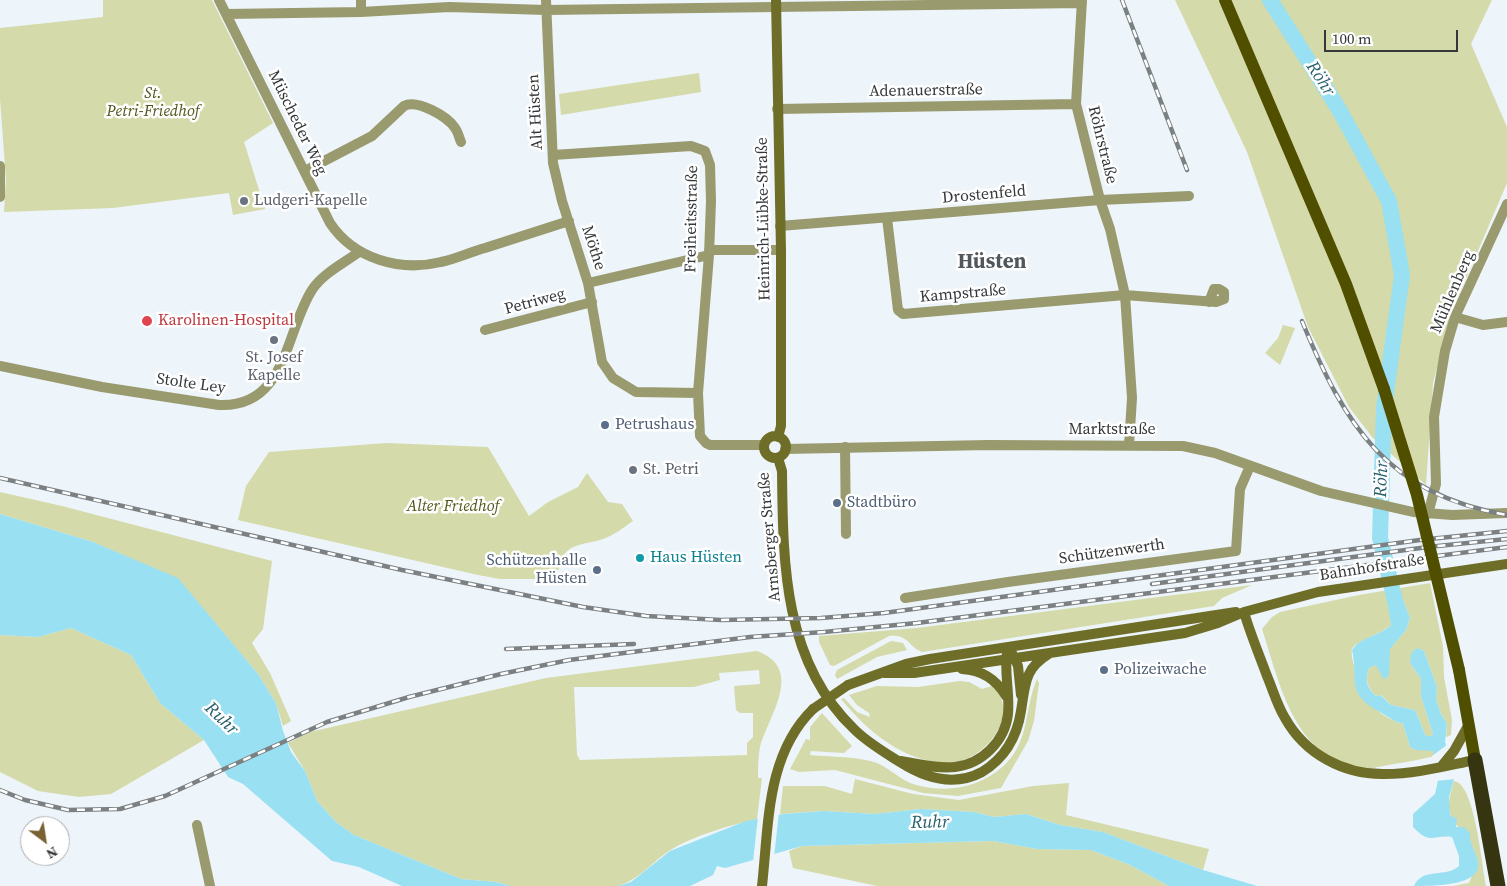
<!DOCTYPE html>
<meta charset="utf-8">
<style>
body{margin:0}
#map{position:relative;width:1507px;height:886px;overflow:hidden;background:#edf4fa;font-family:"Source Serif 4",serif}
canvas{display:block}
.north{position:absolute;left:20px;top:816px;width:50px;height:50px;box-sizing:border-box;background:#fff;border:1px solid #aeafb0;border-radius:50%;rotate:149deg;font-size:14px;font-weight:700;line-height:20px;text-align:center;color:#35383a}
.north::after{content:'';display:block;margin:auto;width:18px;height:22px;background:#796131;clip-path:polygon(50% 0,100% 100%,50% 72%,0 100%)}
.scale{position:absolute;left:1324px;top:30px;width:134px;height:22px;box-sizing:border-box;border:2px solid #35383a;border-top:0;padding-left:6px;font-size:15px;line-height:18px;white-space:nowrap;color:#35383a;-webkit-text-stroke:4px #fff;paint-order:stroke}
</style>
<div id="map">
<canvas width="1507" height="886"></canvas>
<div class="north">N</div>
<div class="scale">100 m</div>
</div>
<script>
const context = document.querySelector('canvas').getContext('2d');
context.lineJoin = 'round';
function paint(path, color) { context.fillStyle = color; context.fill(path, 'evenodd'); }
function trace(path, color, width, dash) { context.strokeStyle = color; context.lineWidth = width; context.lineCap = dash ? 'butt' : 'round'; context.setLineDash(dash || []); context.stroke(path); }
function write(font, color, halo, rows, align = 'center') {
  context.font = font + ' "Source Serif 4",serif'; context.lineWidth = 5; context.setLineDash([]); context.textBaseline = 'middle'; context.strokeStyle = halo; context.fillStyle = color; for (const [text, x, y, turn = 0] of rows) {
    context.save(); context.translate(x, y); context.rotate((+turn || 0) * Math.PI / 180); context.textAlign = isNaN(turn) ? turn : align; if (halo) context.strokeText(text, 0, 0); context.fillText(text, 0, 0); context.restore();
  }
}
paint(new Path2D(`
 M103 0H212L273 123 244 142 265 209 233 215 229 193 113 208 4 212 6 180 0 99V28L103 17Z
 M1175 0H1492L1471 44 1507 127V183L1451 314 1433 383 1426 485 1372 437 1349 407 1308 327 1247 152Z
 M699 73 701 92 561 115 559 94Z
 M1283 325 1295 328 1280 365 1265 353 1278 338Z
 M386 443 488 447 529 516 548 502 578 487 587 473 608 502 622 504 633 521C624 527 613 536 603 539 582 546 563 542 559 569L546 579H500L478 575 238 520 246 486 269 452Z
 M0 492 62 506 272 561 263 629 252 643 270 673 291 721 283 726 276 703 258 674 178 579 93 542 0 514Z
 M1430 583 1443 646 1444 677 1452 720 1451 735 1446 737 1447 724 1441 714 1436 699 1437 687 1424 651 1418 648 1410 663 1421 679V696L1433 734 1431 736H1426L1415 710 1391 705 1381 695 1376 696C1367 687 1365 680 1369 668L1376 665 1406 630 1410 618 1400 592 1387 593 1391 625C1383 633 1354 642 1352 649 1349 662 1367 699 1376 709 1383 716 1394 721 1403 724L1410 747 1416 750H1433L1435 756C1416 761 1397 763 1378 767 1375 767 1374 769 1369 769 1294 762 1281 687 1262 629L1272 617 1280 612 1359 595Z
 M1252 585 1222 598 1214 606 922 652C907 646 909 634 889 636L834 666 830 665 819 642V636L917 628Z
 M71 628 131 655 160 703 204 740 111 794 79 797 38 791 0 772V635L38 637Z
 M891 641 903 643 907 650 877 657 837 679 835 675 837 670Z
 M757 651C805 669 769 715 760 747 758 757 758 768 758 778H762L757 819C731 825 692 836 669 851 651 863 640 879 618 886H511L495 882 461 879 354 835 336 822 317 801 305 771 288 743 310 732 546 678ZM759 670 760 684 734 686 736 710 740 713H753V737L747 743V755L580 760 577 755 574 687H694L720 680 719 673Z
 M1037 679 1039 683 1034 721 1028 741 1001 788 958 796 923 793 835 770 799 772 790 769 806 739 810 740V727L822 713 852 746 844 753 811 751 810 755C829 757 851 756 870 761 885 764 897 777 910 783 946 796 990 787 1013 755 1029 732 1026 704 1037 679Z
 M960 681 969 682 982 689 992 686C1022 712 987 758 955 762 909 767 868 732 841 699L844 698 857 712 870 717 869 713 857 705 849 695 877 686 918 687Z
 M855 779 913 794 959 800 1033 786 1069 783 1066 815 1209 849 1203 870 1103 832 1060 825 1026 814 994 817 974 812 921 809 875 814 824 811 780 814 783 786H825L852 794Z
 M1454 781C1475 783 1482 867 1486 886H1453L1469 883 1478 861C1475 855 1473 846 1468 840 1449 814 1444 814 1454 781Z
 M993 841 1037 849 1091 850 1130 865 1169 886H877L793 868 789 851 802 846Z`), '#d4daa9');
paint(new Path2D(`
 M0 514 93 542 178 578 258 674 276 703 283 731 291 752 305 771 317 801 336 822 354 835 461 879 495 882 511 886H402L359 867 332 861 243 784 228 777 204 740 160 703 131 655 71 628 38 637 0 635Z
 M1400 592 1410 618 1406 630 1390 649 1389 675 1384 680 1376 665 1369 668C1365 680 1366 687 1376 696L1380 695 1391 705 1415 710 1426 736H1431L1433 734 1421 696V679L1410 663 1411 654 1414 650 1418 648 1424 651 1437 687 1436 699 1441 714 1447 724 1445 742 1456 773 1449 797 1450 815 1457 819 1456 827H1464L1470 833C1469 844 1476 851 1478 862 1483 886 1432 886 1414 886 1422 867 1447 878 1459 866V856L1452 837C1433 834 1431 846 1413 827V814L1435 794 1439 776 1433 751 1416 750 1410 747 1403 724C1393 721 1387 716 1378 711 1345 691 1359 682 1352 650 1360 637 1380 636 1391 625L1386 593Z
 M921 809 974 812 994 817 1026 814 1060 825 1103 832 1203 870 1257 886H1169L1130 865 1091 850 1037 849 993 841 802 846 725 868 717 866 713 875 690 886H618L631 882 670 851 746 821 783 814 824 811 875 814Z`), '#99e0f2');
paint(new Path2D(`
 M1448 744 1456 757 1459 774 1457 779 1434 781 1437 776 1432 756Z
 M779 812 774 857 753 862 758 816Z`), '#edf4fa');
trace(new Path2D(`
 M1270 0 1340 111 1389 201 1402 275 1384 408 1380 538 1398 613`), '#99e0f2', 16);
trace(new Path2D(`
 M219 0 330 223C354 259 400 272 441 262 456 259 470 252 485 248 513 239 541 230 569 221
 M361 0V12
 M546 0 553 163 562 201 588 283 602 362 613 378 636 392 698 393
 M1082 0 1076 104 1100 200 1110 229 1125 295 1132 398 1129 445
 M226 14 361 12 449 7 546 10 1082 3
 M777 109 1076 104
 M553 155 691 146 705 151 710 165 711 201 709 255 698 393 700 436 706 443 710 445H764
 M0 166V197
 M305 171 372 136 404 106C417 99 447 116 455 128 458 132 459 137 461 142
 M887 218 898 310 903 314 1125 295 1216 302 1224 299V292L1219 289H1214L1209 302
 M780 226 1100 200 1189 196
 M709 250H781
 M588 283 709 255
 M1455 317 1483 325 1507 322
 M485 330 592 302
 M0 366 102 387 219 405C287 408 285 332 312 290 322 274 344 263 359 252
 M845 447 846 534
 M785 449 988 445 1183 446 1215 453 1321 491 1413 512 1452 515 1507 513
 M1428 514 1436 484 1434 417 1445 351 1455 317 1507 204
 M905 598 1008 582 1236 551 1240 489 1250 466
 M197 825 210 886`), '#999a6e', 10);
trace(new Path2D(`
 M776 0 781 250V426L778 437
 M764 447a11 11 0 1 1 22 0a11 11 0 1 1-22 0Z
 M778 458 782 471C783 562 783 661 854 729 868 743 884 752 900 762 925 778 954 787 982 772 1005 758 1017 737 1021 711 1023 699 1024 685 1029 674 1033 665 1042 658 1050 653
 M1244 612C1250 633 1259 654 1267 676 1273 690 1277 705 1285 718 1305 754 1344 775 1385 774 1416 774 1445 766 1475 760
 M1012 653 1018 666 1021 695
 M962 669C982 670 996 679 1006 696
 M884 673H914L1185 633 1218 623 1244 612 1318 592 1507 564
 M848 685 906 664 930 659 1236 612
 M901 761C919 764 937 769 955 767 982 764 1005 741 1008 714 1010 693 1004 673 1007 653
 M1441 767 1454 751 1468 726
 M762 886C769 824 766 755 813 709`), '#6f6e29', 10);
trace(new Path2D(`
 M1225 0 1346 284 1384 389
 M1459 670 1475 760`), '#504f00', 12);
trace(new Path2D(`
 M1475 760 1498 886`), '#353511', 15);
const rail = new Path2D(`
 M1122 0 1187 170
 M1302 321C1345 426 1387 494 1507 515
 M0 478 402 570 583 607 646 616 721 620 821 618 884 613 1420 540 1507 531
 M1152 584 1428 547 1507 539
 M506 649 634 644
 M0 790 25 800 68 810 120 809 165 796 327 722 409 697 501 674 569 660 750 637 824 632 917 623 1507 547`);
trace(rail, '#7b8083', 4.5);
trace(rail, '#fff', 2.5, [8]);
trace(new Path2D(`
 M813 709 848 685`), '#6f6e29', 10);
trace(new Path2D(`
 M1384 389 1417 495 1459 670`), '#504f00', 12);
for (const [x, y, r, color] of [
 [244,201,5,"#6b7280"],
 [147,321,6,"#e0444e"],
 [274,340,5,"#6b7280"],
 [605,425,5,"#5c6f8a"],
 [633,470,5,"#6b7280"],
 [837,503,5,"#5c6f8a"],
 [640,558,5,"#0f9aa8"],
 [597,570,5,"#5c6f8a"],
 [1104,670,5,"#5c6f8a"]
]) { const dot = new Path2D(); dot.arc(x, y, r, 0, 2 * Math.PI); context.fillStyle = color; context.fill(dot); trace(dot, '#fff', 2); }
write('16px', '#35383a', '#fff', [
 ["Adenauerstraße",926,91,-1],
 ["Alt Hüsten",536,112,-93],
 ["Müscheder Weg",297,123,64],
 ["Röhrstraße",1102,145,76],
 ["Drostenfeld",984,195,-5],
 ["Freiheitsstraße",692,219,-89],
 ["Heinrich-Lübke-Straße",764,219,-91],
 ["Möthe",593,248,72],
 ["Mühlenberg",1453,292,-67],
 ["Kampstraße",963,294,-5],
 ["Petriweg",535,302,-15],
 ["Stolte Ley",191,384,8],
 ["Marktstraße",1112,430],
 ["Arnsberger Straße",770,537,-95],
 ["Schützenwerth",1112,552,-8],
 ["Bahnhofstraße",1372,568,-9]
]);
write('italic 16px', '#535719', '#fff', [
 ["St.",153,94],
 ["Petri-Friedhof",153,112],
 ["Alter Friedhof",453,507]
]);
write('16px', '#5b616d', '#fff', [
 ["Ludgeri-Kapelle",254,201],
 ["St. Josef",274,358,"center"],
 ["Kapelle",274,376,"center"],
 ["St. Petri",643,470]
], 'left');
write('16px', '#be3a42', '#fff', [
 ["Karolinen-Hospital",158,321]
], 'left');
write('16px', '#4e5e75', '#fff', [
 ["Petrushaus",615,425],
 ["Stadtbüro",847,503],
 ["Schützenhalle",587,561,"right"],
 ["Hüsten",587,579,"right"],
 ["Polizeiwache",1114,670]
], 'left');
write('16px', '#0d838f', '#fff', [
 ["Haus Hüsten",650,558]
], 'left');
write('italic 18px', '#26606d', '#fff', [
 ["Röhr",1320,79,57],
 ["Röhr",1382,479,-88],
 ["Ruhr",221,719,44],
 ["Ruhr",930,823,-1]
]);
write('bold 21px', '#52575c', '#fff', [
 ["Hüsten",992,263]
]);
</script>
